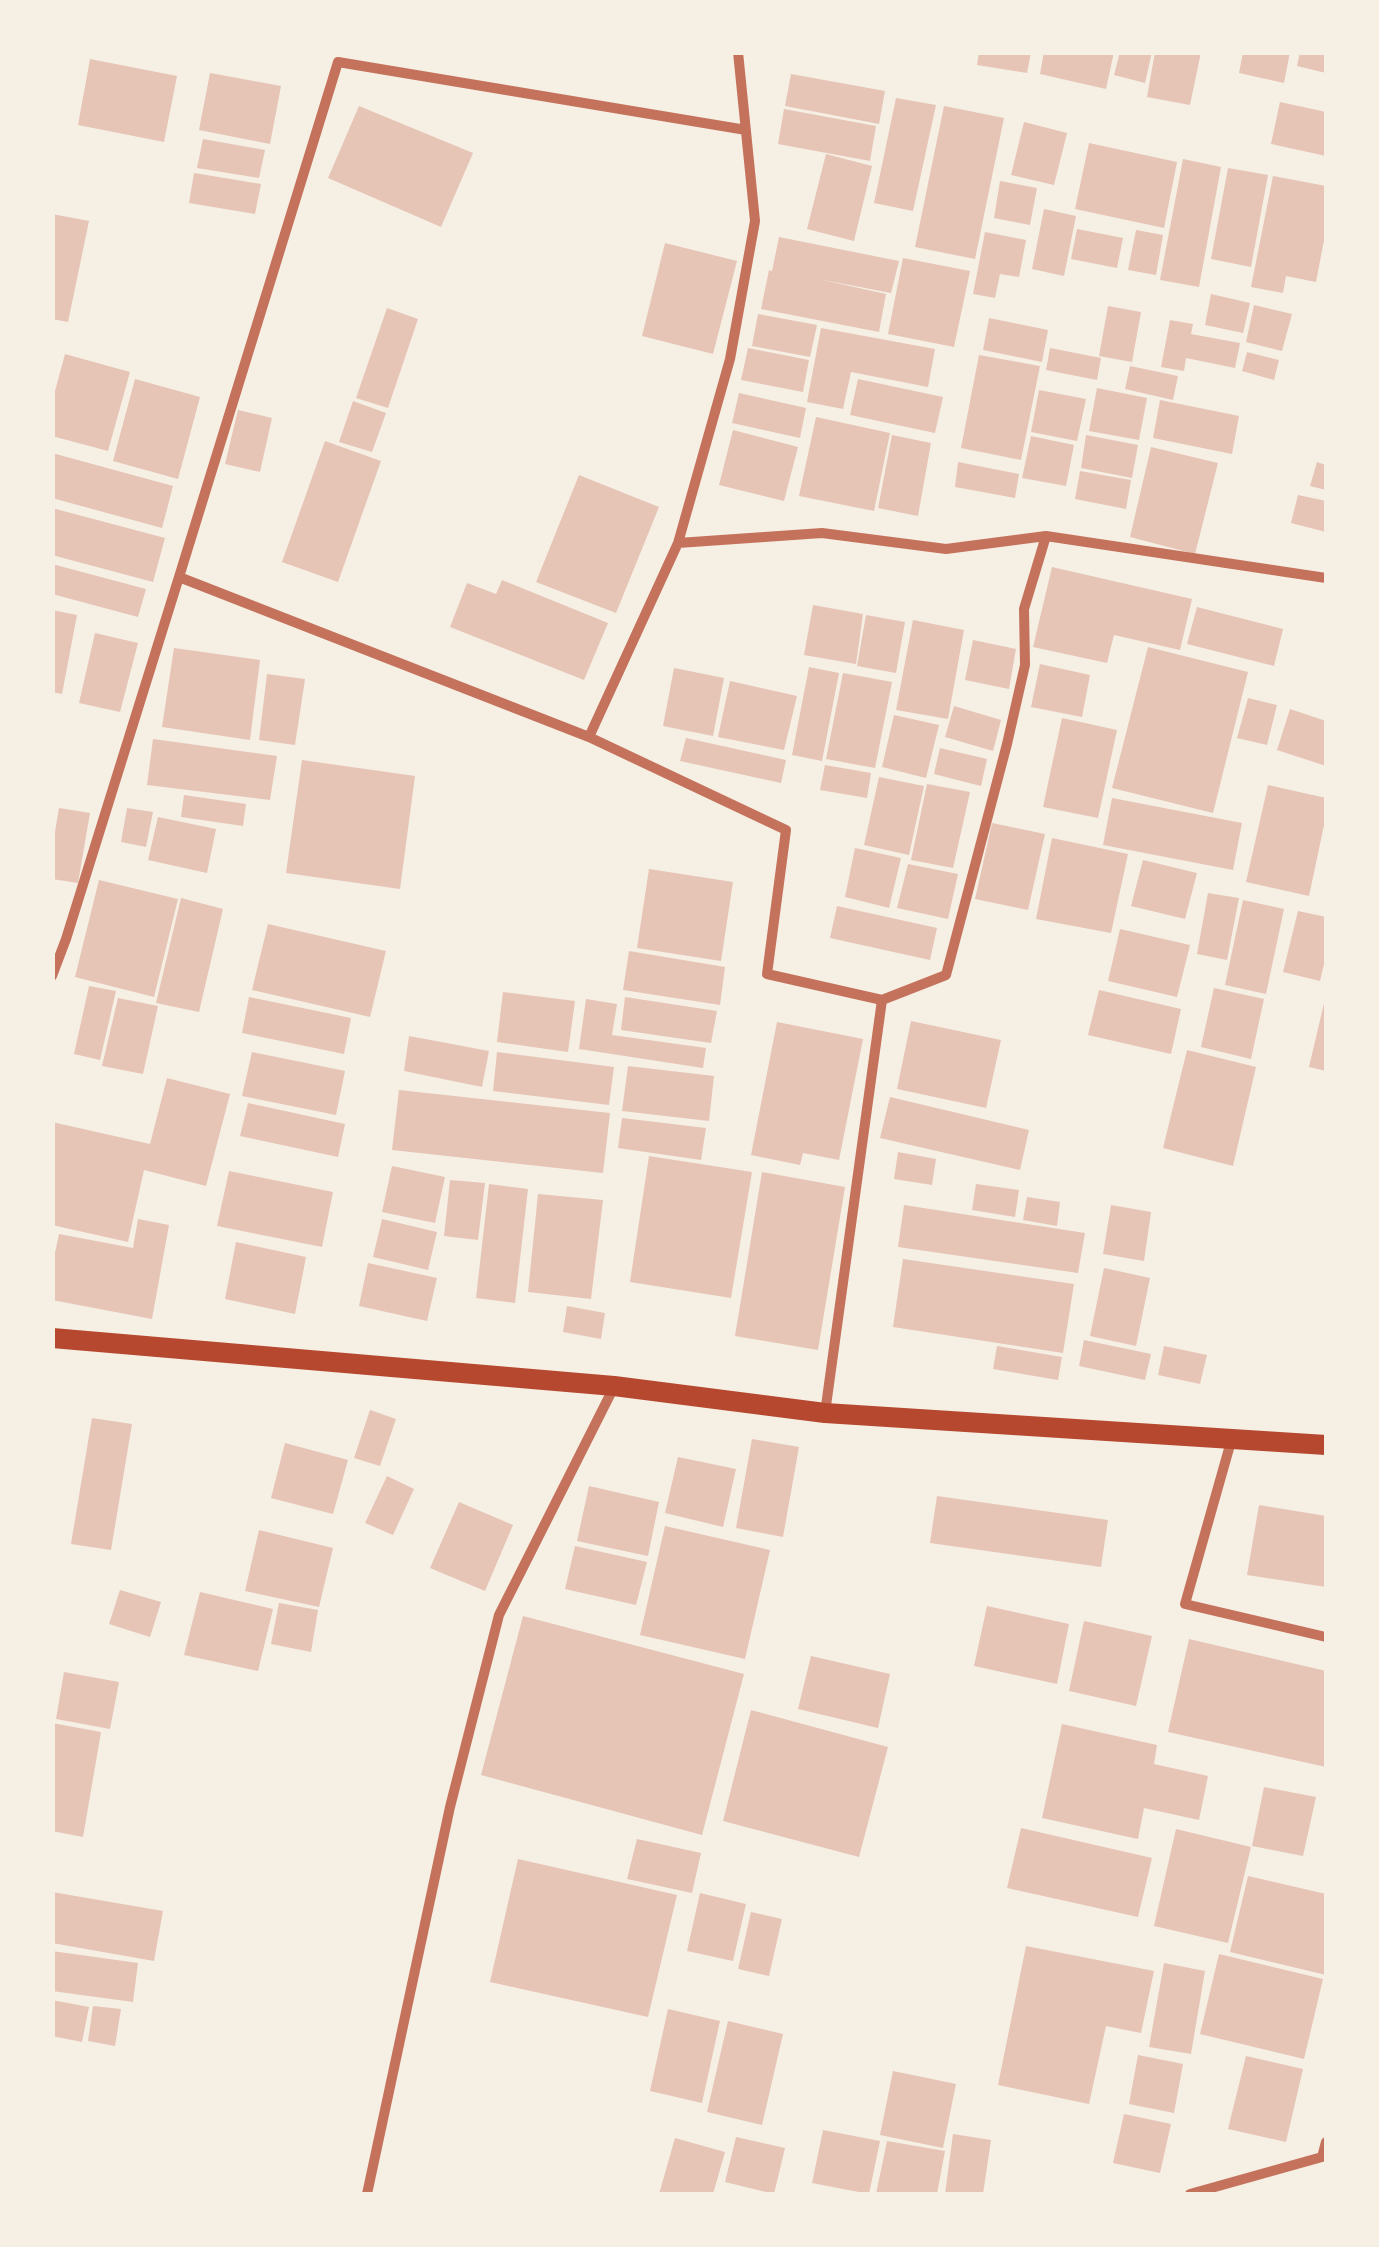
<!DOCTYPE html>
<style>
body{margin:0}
#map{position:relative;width:1379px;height:2247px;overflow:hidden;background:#f6efe4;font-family:Quicksand,sans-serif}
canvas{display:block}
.frame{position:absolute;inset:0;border:55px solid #f6efe4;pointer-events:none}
</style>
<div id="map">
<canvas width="1379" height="2247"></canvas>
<div class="frame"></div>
</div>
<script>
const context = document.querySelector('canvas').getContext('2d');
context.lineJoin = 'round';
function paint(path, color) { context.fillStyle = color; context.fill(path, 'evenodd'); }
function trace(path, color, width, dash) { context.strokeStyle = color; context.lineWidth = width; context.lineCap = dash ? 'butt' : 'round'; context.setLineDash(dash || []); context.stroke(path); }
paint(new Path2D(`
 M979 52H1031L1027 73 977 65Z
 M1044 52H1114L1106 89 1040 74Z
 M1120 52H1152L1145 83 1114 75Z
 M1155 52H1201L1190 105 1147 97Z
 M1243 52H1290L1284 83 1239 73Z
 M1300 52H1326V73L1297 66Z
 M90 59 177 76 164 142 78 125Z
 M210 73 281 86 270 144 199 130Z
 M791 74 885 91 879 124 785 106Z
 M896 98 936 105 913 211 874 203Z
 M1280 102 1326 112V156L1271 144Z
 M359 106 473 153 441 227 328 178Z
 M944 106 1004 118 975 259 915 247Z
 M784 109 876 126 870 161 778 144Z
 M1024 122 1067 133 1054 185 1011 175Z
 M203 139 265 150 259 178 197 168Z
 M1089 143 1177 162 1164 228 1075 209Z
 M826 154 872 166 854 241 807 229Z
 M1183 159 1221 167 1199 287 1160 280Z
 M1228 168 1268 175 1251 267 1211 259Z
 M194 173 261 184 255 214 189 203Z
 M1273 176 1326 186V230L1316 282 1286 276 1283 293 1251 287Z
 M1000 181 1037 188 1030 225 994 218Z
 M1044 209 1076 216 1064 276 1032 269Z
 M52 214 89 221 68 322 52 319Z
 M1077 229 1123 238 1117 268 1071 259Z
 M1136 230 1163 235 1156 275 1128 270Z
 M985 232 1026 240 1019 277 1000 274 995 298 973 294Z
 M779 237 899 261 891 293 818 279 886 294 879 332 761 309 769 270 772 271Z
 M665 243 737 261 713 354 642 336Z
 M903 258 970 271 954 347 888 334Z
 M1211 294 1250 303 1243 333 1205 325Z
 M1254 305 1292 314 1282 351 1246 342Z
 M1108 306 1141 312 1132 362 1099 356Z
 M387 308 418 319 388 408 356 398Z
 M758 314 817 325 810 357 752 346Z
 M989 318 1048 330 1042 362 983 350Z
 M1170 320 1193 324 1191 334 1240 343 1235 368 1186 358 1184 371 1161 367Z
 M821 328 935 349 928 387 851 372 843 409 807 402Z
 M748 348 809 360 803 392 741 380Z
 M1050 348 1101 358 1097 380 1046 370Z
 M1247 352 1279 360 1274 380 1242 371Z
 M65 354 130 372 108 451 52 436V402Z
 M979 355 1040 366 1021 460 961 448Z
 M1130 366 1178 376 1173 400 1125 389Z
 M135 379 200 397 178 479 113 461Z
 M858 379 943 397 935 433 850 415Z
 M1097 388 1147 398 1139 440 1089 431Z
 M1039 390 1086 399 1077 441 1031 432Z
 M739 393 806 408 800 438 732 423Z
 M1160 400 1239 416 1232 454 1153 438Z
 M353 401 386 413 372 452 339 442Z
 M238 410 272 418 260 472 225 464Z
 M816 417 890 433 874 511 799 496Z
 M733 430 798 447 784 501 719 485Z
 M892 435 931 443 918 516 878 508Z
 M1086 435 1138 445 1132 478 1081 468Z
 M1031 436 1074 445 1066 486 1022 478Z
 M325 441 381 461 338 582 282 562Z
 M1151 447 1218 463 1195 554 1130 537Z
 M52 453 173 486 162 528 52 498Z
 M958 462 1019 474 1015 498 955 487Z
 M1317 462 1326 465V490L1310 486Z
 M1080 471 1131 480 1126 509 1075 499Z
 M579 475 659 507 616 613 536 582Z
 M1298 495 1326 501V532L1291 523Z
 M52 508 165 538 153 582 52 555Z
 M52 564 146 589 138 617 52 594Z
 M1052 567 1192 599 1180 650 1114 635 1107 663 1033 647Z
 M502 580 608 623 584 680 450 627 467 583 496 594Z
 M813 605 863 614 856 664 804 655Z
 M1197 607 1283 629 1274 666 1187 644Z
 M52 610 77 615 62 694 52 692Z
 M866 615 905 622 896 673 857 666Z
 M913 620 964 630 948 719 896 710Z
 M95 633 138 643 120 712 79 703Z
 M973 640 1016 649 1009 689 965 680Z
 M1148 647 1248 672 1213 813 1112 788Z
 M174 648 260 660 250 740 162 727Z
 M1040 664 1090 675 1082 717 1031 707Z
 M809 667 839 673 822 761 792 755Z
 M674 668 724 678 713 736 663 726Z
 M843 673 892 682 875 768 826 759Z
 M267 674 305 679 295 745 259 740Z
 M730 681 797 696 784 750 718 737Z
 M1248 698 1277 705 1267 745 1237 738Z
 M954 706 1001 720 993 751 945 737Z
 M1290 709 1326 721V766L1277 750Z
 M894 715 939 725 926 778 882 767Z
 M1062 718 1117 730 1098 818 1043 807Z
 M686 738 786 760 781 783 680 761Z
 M153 739 277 756 270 800 147 785Z
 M940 748 987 759 981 786 934 774Z
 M302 760 415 776 400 889 286 873Z
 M825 765 871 773 867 798 820 790Z
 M879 777 924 786 909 855 864 845Z
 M927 784 970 792 953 868 911 860Z
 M1268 785 1326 798V816L1309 896 1246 882Z
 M184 795 246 804 243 826 181 817Z
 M1112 798 1242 823 1233 870 1103 845Z
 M59 808 90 813 78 883 52 879V850Z
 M127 808 153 812 146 847 121 842Z
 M158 817 216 829 207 873 148 860Z
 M992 823 1045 834 1028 910 975 899Z
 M1052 838 1128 854 1111 933 1036 919Z
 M855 848 901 858 889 908 845 897Z
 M1143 860 1197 873 1185 919 1131 906Z
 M908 864 958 874 948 919 897 908Z
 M649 869 733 882 721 961 637 948Z
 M99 880 178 899 154 997 75 977Z
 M1208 893 1239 898 1227 960 1197 954Z
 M181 898 223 909 199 1012 156 1003Z
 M1243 900 1284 909 1266 994 1225 985Z
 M837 906 937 928 930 960 830 938Z
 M1298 911 1326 917V956L1320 981 1283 972Z
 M268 924 386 951 370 1017 252 990Z
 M1120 929 1190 945 1177 997 1108 981Z
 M629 951 725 967 720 1005 623 990Z
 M89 986 116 991 100 1060 74 1054Z
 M1214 988 1264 999 1251 1059 1201 1047Z
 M1099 990 1181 1009 1171 1054 1088 1035Z
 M503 992 575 1001 568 1052 497 1042Z
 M249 997 351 1018 344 1054 242 1033Z
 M625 997 717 1011 711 1043 621 1030Z
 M118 998 158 1006 143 1074 102 1066Z
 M586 999 617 1004 612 1035 706 1048 703 1068 579 1049Z
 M1325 999H1326V1071L1309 1067Z
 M911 1021 1001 1040 986 1108 897 1089Z
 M777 1022 863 1039 839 1160 803 1153 800 1165 751 1155Z
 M409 1036 489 1051 482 1087 404 1071Z
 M1187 1050 1256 1067 1233 1166 1163 1148Z
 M252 1052 345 1071 336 1115 242 1096Z
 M497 1052 614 1067 609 1105 493 1091Z
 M628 1066 714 1076 709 1121 622 1111Z
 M167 1078 230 1094 206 1186 144 1170 128 1242 52 1225V1122L150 1144Z
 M399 1090 610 1113 603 1173 392 1150Z
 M890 1097 1029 1130 1020 1170 880 1138Z
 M248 1103 345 1124 338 1157 240 1136Z
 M622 1118 706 1128 701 1160 618 1148Z
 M898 1152 936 1159 932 1185 894 1179Z
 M649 1156 752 1172 731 1298 630 1282Z
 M392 1166 445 1177 435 1223 382 1212Z
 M229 1171 333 1192 322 1247 217 1226Z
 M762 1172 845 1187 818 1350 735 1336Z
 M450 1180 485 1183 478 1240 444 1236Z
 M489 1184 528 1189 515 1303 476 1298Z
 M976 1184 1019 1190 1015 1217 972 1210Z
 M538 1194 603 1200 591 1299 528 1292Z
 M1027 1197 1060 1202 1057 1226 1023 1220Z
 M904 1205 1085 1233 1078 1273 898 1247Z
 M1111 1205 1151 1212 1144 1261 1103 1254Z
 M138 1219 169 1225 152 1319 52 1300V1267L59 1234 133 1248Z
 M382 1219 437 1232 428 1270 373 1257Z
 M236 1242 306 1257 295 1314 225 1299Z
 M903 1259 1074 1284 1063 1353 893 1327Z
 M368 1263 437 1278 427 1321 359 1306Z
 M1104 1268 1150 1278 1136 1346 1090 1336Z
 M567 1306 605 1313 601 1339 563 1332Z
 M1084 1340 1151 1354 1145 1380 1079 1366Z
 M997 1346 1062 1357 1058 1380 993 1369Z
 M1164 1346 1207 1355 1200 1384 1158 1375Z
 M370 1410 396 1419 380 1466 354 1458Z
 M92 1418 132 1424 111 1550 71 1544Z
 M752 1439 799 1447 783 1537 736 1528Z
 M285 1443 348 1460 333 1514 271 1498Z
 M678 1457 736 1469 723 1527 665 1513Z
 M387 1476 414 1489 393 1535 365 1523Z
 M589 1486 659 1502 648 1556 577 1541Z
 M937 1496 1108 1520 1101 1567 930 1543Z
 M459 1502 513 1525 485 1591 430 1568Z
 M1259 1505 1326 1516V1587L1247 1575Z
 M665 1526 770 1550 745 1659 640 1635Z
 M259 1530 333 1548 319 1607 245 1591Z
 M575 1546 647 1562 636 1605 565 1589Z
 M120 1590 161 1602 150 1637 109 1624Z
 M200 1592 273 1609 258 1671 184 1655Z
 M279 1603 318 1610 311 1652 271 1644Z
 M987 1606 1069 1624 1057 1684 974 1666Z
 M523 1616 744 1674 702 1835 481 1775Z
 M1084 1621 1152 1636 1136 1706 1069 1691Z
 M1189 1639 1326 1671V1767L1168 1732Z
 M811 1656 890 1674 878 1728 798 1709Z
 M64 1672 119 1682 110 1729 56 1719Z
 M751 1710 888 1747 859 1857 723 1821Z
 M52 1723 101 1732 83 1837 52 1831Z
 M1062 1724 1157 1745 1154 1764 1208 1776 1199 1820 1144 1808 1138 1839 1042 1818Z
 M1264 1787 1316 1797 1303 1856 1252 1846Z
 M1021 1828 1152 1858 1138 1917 1007 1888Z
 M1176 1829 1251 1847 1228 1943 1154 1926Z
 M637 1839 701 1853 692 1893 627 1879Z
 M518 1859 677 1895 648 2017 490 1982Z
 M1248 1876 1326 1894V1975L1230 1952Z
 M52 1892 163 1911 154 1961 52 1943Z
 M700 1893 746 1904 733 1961 687 1951Z
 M751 1912 782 1919 769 1976 738 1969Z
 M1026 1946 1154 1971 1141 2033 1106 2026 1089 2104 998 2085Z
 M52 1951 138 1963 133 2002 52 1991Z
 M1219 1954 1323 1979 1304 2059 1200 2034Z
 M1164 1963 1205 1971 1191 2054 1149 2047Z
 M52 2000 89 2007 82 2042 52 2036Z
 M93 2006 121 2009 115 2046 88 2041Z
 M668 2009 720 2021 702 2103 650 2091Z
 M728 2021 783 2034 762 2125 707 2112Z
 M1138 2055 1183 2064 1174 2113 1129 2104Z
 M1246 2056 1303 2069 1286 2142 1228 2129Z
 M893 2071 956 2084 943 2148 880 2135Z
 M1124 2114 1171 2124 1160 2173 1113 2163Z
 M823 2130 880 2141 869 2194 812 2183Z
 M953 2134 991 2140 983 2194H945Z
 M736 2137 785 2148 774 2194 725 2182Z
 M675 2138 725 2152 713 2194H659Z
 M887 2141 945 2151 937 2194H876Z`), '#e6c5b7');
trace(new Path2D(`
 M738 52 755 221 730 359 678 543 589 737 786 830 767 974 882 1000 825 1413
 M678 543 822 533 946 549 1046 536 1326 578
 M589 737 179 577 338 62 746 130
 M52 976 66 939 179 577
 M882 1000 946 975 1007 744 1025 665 1024 609 1046 536
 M1232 1438 1185 1604 1326 1637
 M367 2194 450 1807 499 1615 614 1387
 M1190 2194 1322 2157 1326 2142`), '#c5725c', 10);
trace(new Path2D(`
 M52 1338 614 1386 825 1413 1326 1445`), '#b5482f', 20);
</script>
